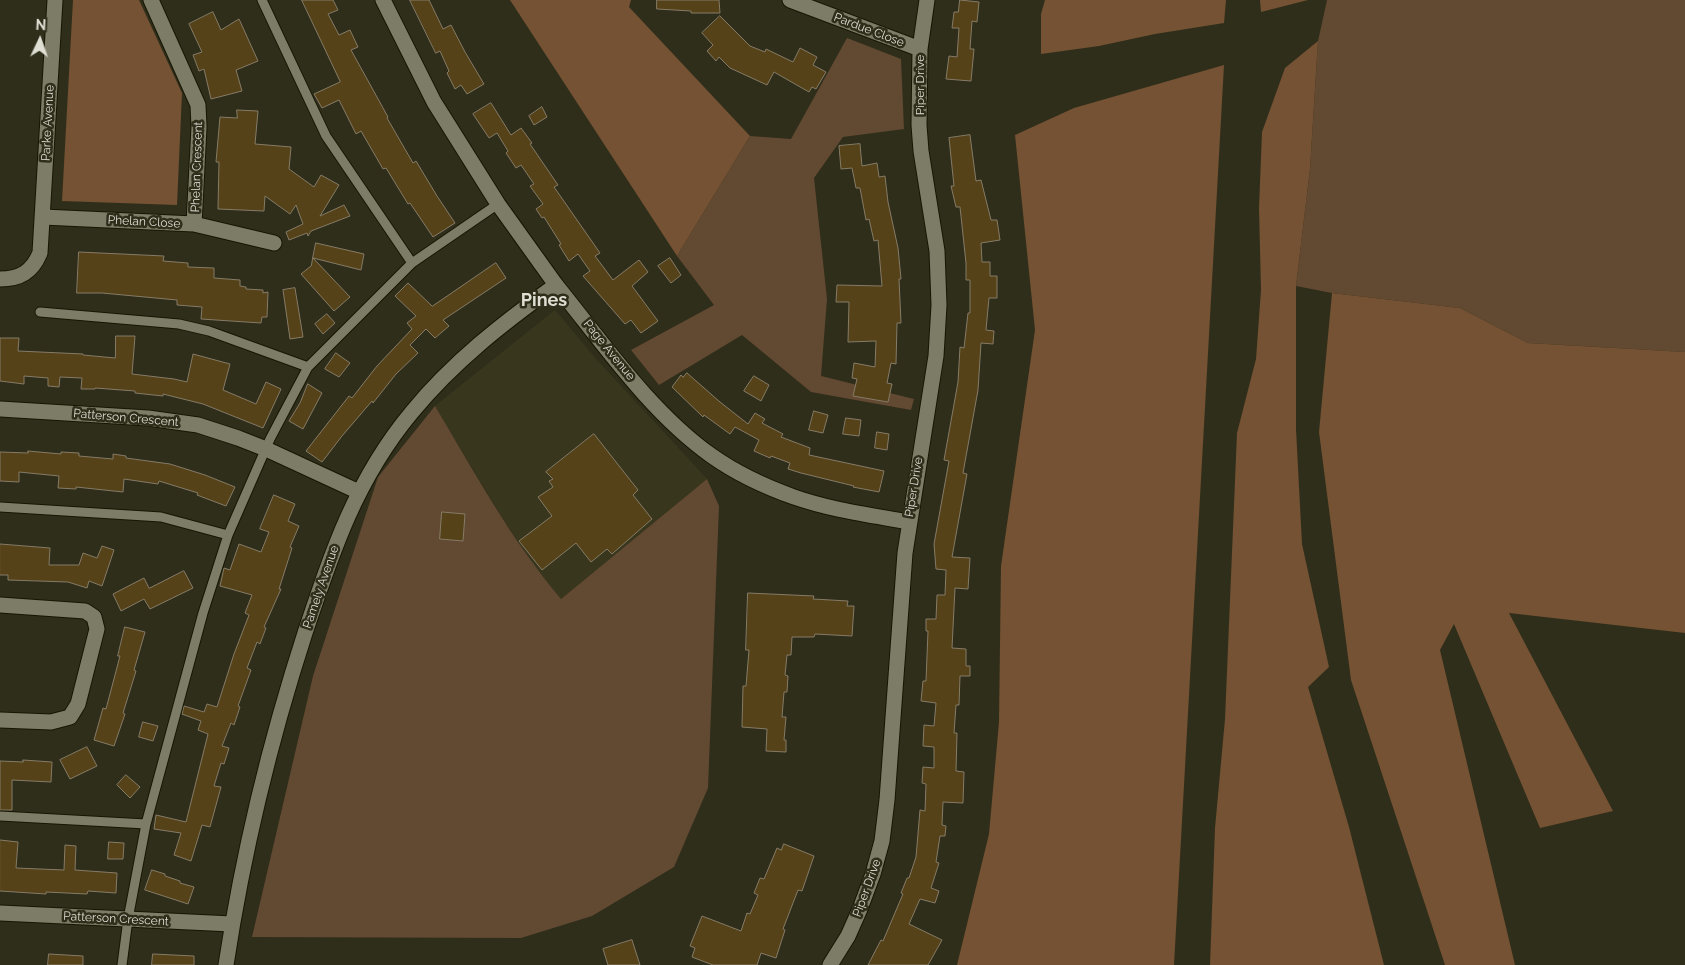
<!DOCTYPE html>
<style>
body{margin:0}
#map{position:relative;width:1685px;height:965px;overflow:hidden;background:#2f2e1b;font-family:Raleway,sans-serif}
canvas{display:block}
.north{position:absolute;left:15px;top:15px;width:50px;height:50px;-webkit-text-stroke:4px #2f2e1b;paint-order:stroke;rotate:3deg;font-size:14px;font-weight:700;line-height:20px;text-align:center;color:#dfded3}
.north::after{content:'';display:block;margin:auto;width:18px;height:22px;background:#dfded3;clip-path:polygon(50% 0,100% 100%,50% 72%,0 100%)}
</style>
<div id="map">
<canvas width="1685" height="965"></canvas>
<div class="north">N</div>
</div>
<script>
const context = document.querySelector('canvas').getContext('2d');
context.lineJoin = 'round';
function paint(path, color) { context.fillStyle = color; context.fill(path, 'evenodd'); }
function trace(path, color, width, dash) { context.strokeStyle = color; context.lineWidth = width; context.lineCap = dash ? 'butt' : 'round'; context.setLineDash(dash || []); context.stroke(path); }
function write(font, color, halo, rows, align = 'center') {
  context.font = font + ' Raleway,sans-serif'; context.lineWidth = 5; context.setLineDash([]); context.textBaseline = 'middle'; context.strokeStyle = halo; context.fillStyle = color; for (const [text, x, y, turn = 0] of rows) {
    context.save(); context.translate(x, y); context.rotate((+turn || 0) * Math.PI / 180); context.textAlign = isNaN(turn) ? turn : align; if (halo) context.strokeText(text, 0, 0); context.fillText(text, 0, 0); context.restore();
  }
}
paint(new Path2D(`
 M555 310 597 360 707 479 561 599 538 572 501 516 435 406Z`), '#38371e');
paint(new Path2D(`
 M1327 0H1685V352L1528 343 1460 308 1332 293 1296 286 1310 169 1318 41Z
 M847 38 901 59 904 129 843 137 814 178 827 299 821 376 914 399 911 410 811 392 742 335 659 385 631 350 714 305 677 256 750 136 791 139Z
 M435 406C474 471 511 540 561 599L707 479 719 506 708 788 674 867 592 916 521 938 252 937 313 676 378 477Z`), '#624932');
paint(new Path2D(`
 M73 0H139L182 93 177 205 62 201Z
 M510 0H631L629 7 750 136 677 256Z
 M1045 0H1226L1224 23 1155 34 1099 46 1041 54V14Z
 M1260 0H1308L1261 12Z
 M1318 41 1310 169 1296 286V429L1302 544 1329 667 1308 687 1349 827 1384 965H1210L1215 828 1225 719 1237 433 1256 359 1261 290 1259 208 1262 132 1285 68Z
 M1224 65 1174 965H957L989 834 999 722 1001 566 1035 330 1015 135 1074 108Z
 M1332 293 1460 308 1528 343 1685 352V633L1509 613 1613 811 1540 828 1454 624 1440 650 1515 965H1445L1351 680 1319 432Z`), '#745233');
const building = new Path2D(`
 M302 0H333L338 10 328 14 339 35 350 30 358 47 351 50 388 117 387 118 413 163 416 161 437 196 455 223 433 237 410 203 408 204 386 168 383 169 361 131 356 134 339 100 322 108 314 94 340 82Z
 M410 0H429L443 29 451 25 465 52 484 84 467 94 461 85 455 89 447 73 449 71 440 51 436 53Z
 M657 0H719L720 13H691V11L657 9Z
 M960 0 979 2 977 22 972 21 970 49H974L971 81 946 79 949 56 957 57 959 28H952L954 12H958Z
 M213 12 221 30 239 19 258 61 236 70 242 91 211 99 204 69 199 71 193 55 202 52 189 24Z
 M720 16 750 46 765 52 766 49 793 62 800 48 817 57 813 65 826 72 816 89 812 87 809 92 774 72 767 85 730 68 719 57 716 61 707 51 713 45 702 33Z
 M491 103 511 135 521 128 532 143 530 144 558 185 554 187 600 253 595 256 613 280 639 260 648 272 632 286 658 321 641 333 631 320 625 324 583 276 590 271 578 254 569 261 559 245 561 244 544 217 542 218 536 209 543 204 530 186 534 184 521 165 516 168 506 153 508 151 497 133 489 138 473 114Z
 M542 107 547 117 534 125 529 116Z
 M237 110 258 111 255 144 291 147 289 169 314 187 321 175 339 185 320 216 344 205 350 216 311 231 308 236 307 233 289 240 286 232 303 224 296 205 290 214 265 196 264 211 218 209 219 162H216L220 117 237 118Z
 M970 135 976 181 981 180 991 220H997L1000 240 981 243 982 262H990V276H997V298H989L986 330 994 331 993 344 981 343 978 390 963 473 967 474 952 557 970 558 968 589 955 588 952 648 966 649V666H970V676H960L959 705H956L954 733H957L956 771 964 772 963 803 943 802 942 825 946 826 945 836H940L936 862 939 863 931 888 939 891 935 903 920 899 909 924 942 940 928 965H868L881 940 883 941 903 894 901 893 907 878H909L916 857 920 810 925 811 926 784 922 783 923 767 934 768V747L923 746 924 725 934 726 936 703 921 701 923 681H926L928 631H926V619H936L937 595H945L946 570 936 569 934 544 949 461 944 460 958 382 960 347 964 348 968 313H970V280H966V263L960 207H956L951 186H954L949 138Z
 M860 144 862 166 877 163 879 177 885 176 888 202 898 248 901 279H899L901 323H897L896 364 891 363 887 383 892 384 888 402 853 396 857 379 852 378 854 363 875 367 876 341 848 342 849 302H836L837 285 882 286 878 240 874 241 869 219 866 220 860 188H856L852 168 841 169 839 146Z
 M316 243 364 254 361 270 313 258Z
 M79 252 164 256 163 261 188 263V267L214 268V278L240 280V286L246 287V289L263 290V293L268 292 267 317H262L261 323 201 319 202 307 177 305V300L102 293H77Z
 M313 258 350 297 334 311 301 274 311 266Z
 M670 258 681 275 671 283 658 266Z
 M496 263 506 278 443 320 449 326 435 338 426 329 410 345 418 353 396 374 373 403 372 401 342 436 322 462 306 451 349 396 352 398 377 366 412 329 407 323 416 316 395 296 408 283 432 306Z
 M295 288 303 337 290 339 283 290Z
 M327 314 335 323 323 334 315 324Z
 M116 336H135L132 374 174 379 187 382 193 354 230 364 223 390 256 404 266 382 281 389 263 428 203 404 163 394V396L135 393V391L95 388V389H81L82 378 60 377 59 387 48 386V378L24 376V384L0 381V338H19L18 351 83 354V355L115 358Z
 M336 353 350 363 339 377 325 369Z
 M687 373 720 402 748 424 755 413 765 419 762 423 783 434 781 437 810 448 809 455 884 471 879 492 853 487 854 486 801 473 788 469 790 463 771 456 770 458 754 451 759 440 735 427 730 434 704 415 703 417 672 387 681 375 683 377Z
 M754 376 769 385 761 401 744 391Z
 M308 384 322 393 303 429 289 421 300 403Z
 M814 411 828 415 823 433 809 430Z
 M846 418 861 420 859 436 843 434Z
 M877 432 889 434 887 450 875 448Z
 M594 434 638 490 633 495 652 519 612 554 607 549 591 562 576 543 542 570 519 541 552 516 538 497 553 487 549 481 553 479 546 472Z
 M28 451 61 454V452L79 453V456L113 459V454L126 456V458L170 464 205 475 235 487 226 506 197 495 198 493 159 481 158 484 124 479 123 492 76 487V489L58 488 59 476 19 472V482L0 481V452L28 453Z
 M274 495 295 504 288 521 299 526 290 547 292 548 279 589H281L264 627 266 628 260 644 257 642 247 668 251 670 238 706 240 707 234 725 231 723 222 746 229 748 224 764 221 763 214 786 221 787 210 827 202 825 191 861 174 855 181 833 154 829 156 815 186 822 208 734 198 730 201 721 182 714 184 706 204 712 207 704 217 707 234 654 249 615 245 613 252 595 220 586 224 568 230 570 239 544 261 552 269 532 260 529Z
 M442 512 465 514 463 541 440 539Z
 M0 544 50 548 49 565H79L83 553 97 558 102 546 114 550 102 586 89 581 87 588 68 582 8 580V575H0Z
 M184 571 193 588 150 609 144 599 121 611 113 594 144 578 149 588Z
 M748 593 814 596 813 599 848 601 847 606H854L852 636 815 634 814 637H792L791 655H787L785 675 788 676 787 692H784L782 717H786L784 740H786V752L766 751 767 729 742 727 743 686H746L749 650H746Z
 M125 627 145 632 134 670 136 671 123 713 125 714 114 746 94 740 103 708 106 709 120 656H118Z
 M143 722 158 726 153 741 139 737Z
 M87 747 97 766 70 779 60 760Z
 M23 760 52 762 51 782 12 780V810H0V761L23 762Z
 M126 775 140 787 130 798 117 785Z
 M0 840 18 842 16 868 64 870 65 845 76 846 75 870 117 873 116 893 88 891 87 894 46 892V894L0 891Z
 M109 842 124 843 123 859H108Z
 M784 844 814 856 802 891 798 890 783 929 785 930 776 958 761 953 757 965H713L692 957 695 948 690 946 702 916 741 931 747 913 750 914 758 895 754 893 760 878 764 879 777 848 781 850Z
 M152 870 165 874V876L180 881V883L194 887 188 904 145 890Z
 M632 940 640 965H608L603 949Z
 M49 954 83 956V965H48Z
 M153 954 194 956V965H152Z`);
paint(building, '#554218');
trace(building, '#857b67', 1);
const lane = new Path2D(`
 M262 0 326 136 412 263
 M40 312 179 324 209 331 308 367
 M0 507 161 517 228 535
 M0 816 146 824
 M122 965 128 919 146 824 203 613 228 535 270 439 308 367 412 263 498 204`);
const street = new Path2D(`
 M151 0 198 105 199 127 194 224
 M790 0 920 49
 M43 217 194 224 274 243
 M556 285C603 343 651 413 712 456 736 473 766 487 794 497 831 510 870 515 909 522
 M0 409 148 418 198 425 238 438 266 449 359 492
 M0 605 85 611 94 617 97 629 78 704 70 717 51 722 0 720
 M0 913 232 924
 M830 965 848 936 860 909 873 874 882 841 887 800 905 553 936 356 939 305 937 251 921 151 919 125 920 49 927 0`);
const secondary = new Path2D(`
 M0 279C20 279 32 272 40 253L55 0
 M226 965C243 853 270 741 305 633 332 552 356 479 412 412 453 362 503 323 556 285L498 204 434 102 383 0`);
trace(lane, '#171604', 11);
trace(street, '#171604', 17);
trace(secondary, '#171604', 17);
trace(lane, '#7d7d67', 9);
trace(street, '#7d7d67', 15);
trace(secondary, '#7d7d67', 15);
write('12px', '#dfded3', '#2f2e1b', [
 ["Pardue Close",869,30,21],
 ["Piper Drive",920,85,-90],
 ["Parke Avenue",48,123,-87],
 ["Phelan Crescent",197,167,-88],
 ["Phelan Close",144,222,3],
 ["Page Avenue",609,350,51],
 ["Patterson Crescent",126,418,5],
 ["Piper Drive",914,487,-81],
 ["Pamely Avenue",321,587,-71],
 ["Piper Drive",867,888,-70],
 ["Patterson Crescent",116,919,3]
]);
write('bold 18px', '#dfded3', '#2f2e1b', [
 ["Pines",544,301]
]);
</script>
